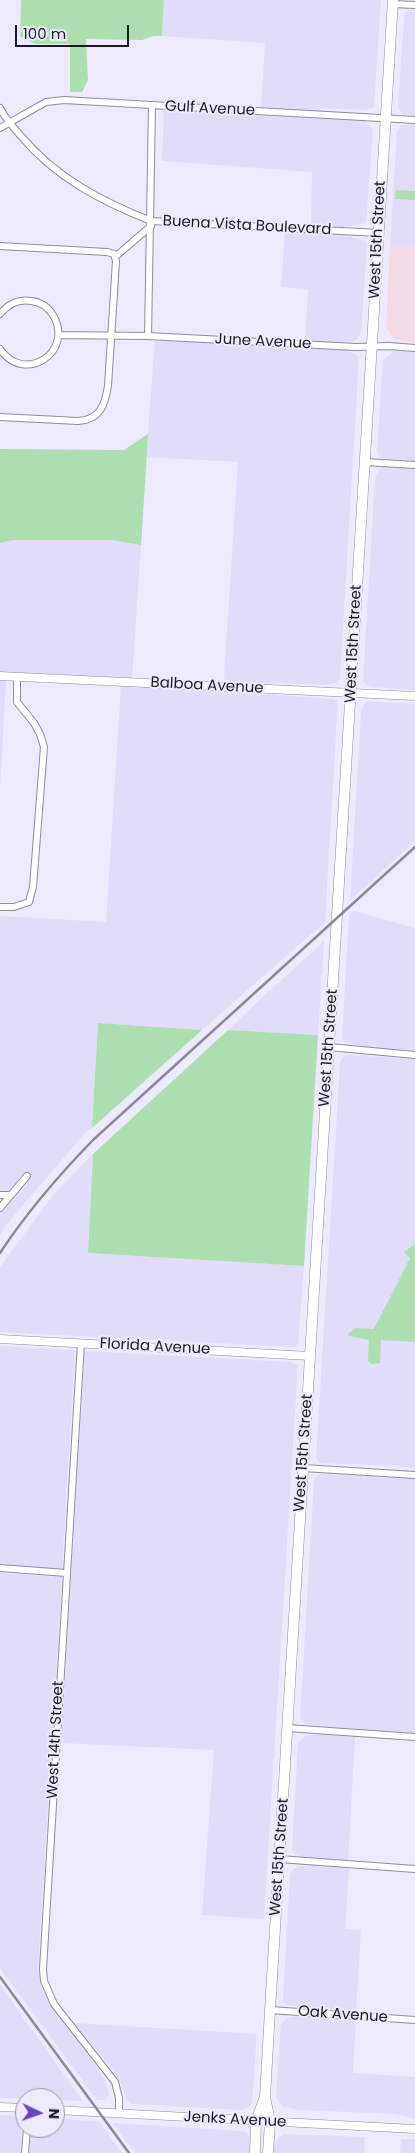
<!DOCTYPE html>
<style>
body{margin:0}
#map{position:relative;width:415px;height:2153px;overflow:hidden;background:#edeafd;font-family:Poppins,sans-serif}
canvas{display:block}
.north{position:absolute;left:15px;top:2088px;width:50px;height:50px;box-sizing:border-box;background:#edeafd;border:1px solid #9997a5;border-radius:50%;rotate:93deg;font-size:14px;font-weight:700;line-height:20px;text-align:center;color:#1b1a22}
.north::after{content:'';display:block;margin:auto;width:18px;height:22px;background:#6a46bf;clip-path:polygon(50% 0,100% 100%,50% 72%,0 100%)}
.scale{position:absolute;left:15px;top:25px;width:114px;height:22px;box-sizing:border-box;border:2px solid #1b1a22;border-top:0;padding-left:6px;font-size:15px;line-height:18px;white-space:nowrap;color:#1b1a22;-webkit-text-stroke:4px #edeafd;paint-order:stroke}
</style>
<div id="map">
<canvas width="415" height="2153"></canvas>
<div class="north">N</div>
<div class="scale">100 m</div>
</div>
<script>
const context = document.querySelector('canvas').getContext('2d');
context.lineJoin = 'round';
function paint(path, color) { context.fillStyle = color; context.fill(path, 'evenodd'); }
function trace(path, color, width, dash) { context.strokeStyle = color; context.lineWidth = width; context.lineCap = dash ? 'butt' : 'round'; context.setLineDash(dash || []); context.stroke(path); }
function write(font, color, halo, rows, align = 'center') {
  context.font = font + ' Poppins,sans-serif'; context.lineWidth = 4; context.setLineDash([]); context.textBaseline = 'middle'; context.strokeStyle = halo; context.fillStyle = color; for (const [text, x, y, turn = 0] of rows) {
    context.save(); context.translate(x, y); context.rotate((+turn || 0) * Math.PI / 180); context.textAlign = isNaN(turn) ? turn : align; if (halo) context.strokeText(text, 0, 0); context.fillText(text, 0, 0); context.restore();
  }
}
paint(new Path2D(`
 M164 0H381L374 107 366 110 324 108 320 110 261 107 265 43 162 36Z
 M410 10H415V116L403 114 400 111 398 106 404 18 405 13Z
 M164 110 365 121 373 130 366 223 344 227 311 225 312 172 162 161Z
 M415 124V247L390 246 397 131 402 125Z
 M285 232 342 234 365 241 367 245 361 334 355 341 349 342 305 340 308 289 281 287Z
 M155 340 345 350 355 354 359 358 340 679 337 683 326 685 226 682 224 677 238 462 147 457 132 679 0 672V451L146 457Z
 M394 351 415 352V462L387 460 380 457 377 452 383 360Z
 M383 467 415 469V690L372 687 367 685 363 681 375 477 379 470Z
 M0 680 6 681 0 789Z
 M121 686 223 691 334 699 338 701 325 922 202 1030 98 1023 92 1128 85 1133 6 1225 0 1236V916L106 922Z
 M369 701 415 704V841L350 901 361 712 363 705Z
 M354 911 415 928V1050L368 1048 346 1042 342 1039 349 914Z
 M324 941 318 1035 228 1030 251 1008Z
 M347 1055 415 1059V1469L396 1466 320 1463 316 1458 340 1063 342 1058Z
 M93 1154 88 1253 304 1266 298 1345 294 1347 0 1332V1267L53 1195Z
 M0 1346 75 1350 62 1569 0 1566Z
 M85 1351 292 1362 298 1365 264 1919 202 1915 214 1750 61 1743Z
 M323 1474 415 1479V1734L318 1726 304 1723 300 1719 314 1480 318 1475Z
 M0 1573 62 1577 38 1969 40 1983 50 2006 90 2055 106 2083 109 2094 106 2100H97L0 1968Z
 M318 1734 355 1737 348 1862 304 1858 295 1854 292 1849 298 1742 305 1736Z
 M301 1866 349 1868 345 1929 361 1930 356 2012 288 2005 283 2001 290 1874 294 1869Z
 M0 1984 20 2013 83 2101 55 2100V2098H0Z
 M299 2016 356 2019 353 2073 415 2077V2119L396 2114 298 2110 282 2106 276 2097 281 2023 288 2018Z
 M74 2023 257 2034 252 2103 248 2108 240 2110 131 2104 127 2100 122 2087 113 2070Z
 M0 2115 17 2116 22 2119 21 2153H0Z
 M55 2118 99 2122 122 2153H29L32 2128H55Z
 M113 2123 242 2131 246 2132 250 2138V2153H135Z
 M284 2134 365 2137 364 2153H273L275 2140Z
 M401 2139H415V2153H400Z`), '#e2dcfb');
paint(new Path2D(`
 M390 246 415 247V343L394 339 386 327Z`), '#f3dbe6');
paint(new Path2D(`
 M21 0H164L162 36H154L142 40 86 39 88 80 82 92H70V44H35L20 36Z
 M396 190 415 191V200L395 199Z
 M148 434 141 545 111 540H13L0 543V449L124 450Z
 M98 1023 202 1030 92 1128Z
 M228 1030 318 1035 304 1266 88 1253 93 1154Z
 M415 1244V1342L381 1340 380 1363 371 1364 368 1361 369 1340 349 1336 348 1334 356 1328 374 1329 410 1258 404 1252Z`), '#addfb1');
const minor = new Path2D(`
 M393 4 415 5
 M0 108C5 118 13 127 20 135 56 178 101 201 151 221L379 233
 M0 128 46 102 64 100 415 120
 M0 246 107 252 114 254 116 261 108 386C105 405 100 420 78 421L0 417
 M115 257 151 226
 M0 314C8 304 19 299 31 301 41 302 48 307 53 315 75 352 24 385 0 349
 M59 335 148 336 356 347 389 346 415 348
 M148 336 152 106
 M365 462 415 465
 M0 907H14L29 902 33 887 44 747 40 734 34 723 17 702V677
 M329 1047 415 1055
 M0 1195H11
 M0 1208 27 1176
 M81 1343 43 1969 44 1981 54 2004 115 2082 119 2098V2114
 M303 1468 415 1475
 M0 1568 66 1573
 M287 1728 415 1737
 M279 1859 415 1869
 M270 2010 415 2020
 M25 2153 27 2128`);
const tertiary = new Path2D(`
 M0 676 415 696
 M0 1339 310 1356
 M0 2107 25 2108
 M55 2110 415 2129`);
const trunk = new Path2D(`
 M265 2097 270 2122 268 2153
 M255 2153 256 2121 265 2097 270 2010 393 0`);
trace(minor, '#8f8ba0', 8);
trace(tertiary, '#8f8ba0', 9);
trace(trunk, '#8f8ba0', 11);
trace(minor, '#fff', 6);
trace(tertiary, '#fff', 8);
trace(trunk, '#fff', 10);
trace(new Path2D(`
 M0 1253C27 1212 59 1175 93 1140L415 847
 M0 1977 129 2153`), '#8c8997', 2.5);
write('15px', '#1b1a22', '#edeafd', [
 ["Gulf Avenue",210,109,3],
 ["Buena Vista Boulevard",247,226,3],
 ["West 15th Street",378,240,-87],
 ["June Avenue",263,342,3],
 ["West 15th Street",354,644,-87],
 ["Balboa Avenue",207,686,3],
 ["West 15th Street",329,1048,-86],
 ["Florida Avenue",155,1347,3],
 ["West 15th Street",304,1453,-86],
 ["West 14th Street",56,1740,-87],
 ["West 15th Street",280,1857,-86],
 ["Oak Avenue",343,2015,4],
 ["Jenks Avenue",235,2120,3]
]);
</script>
